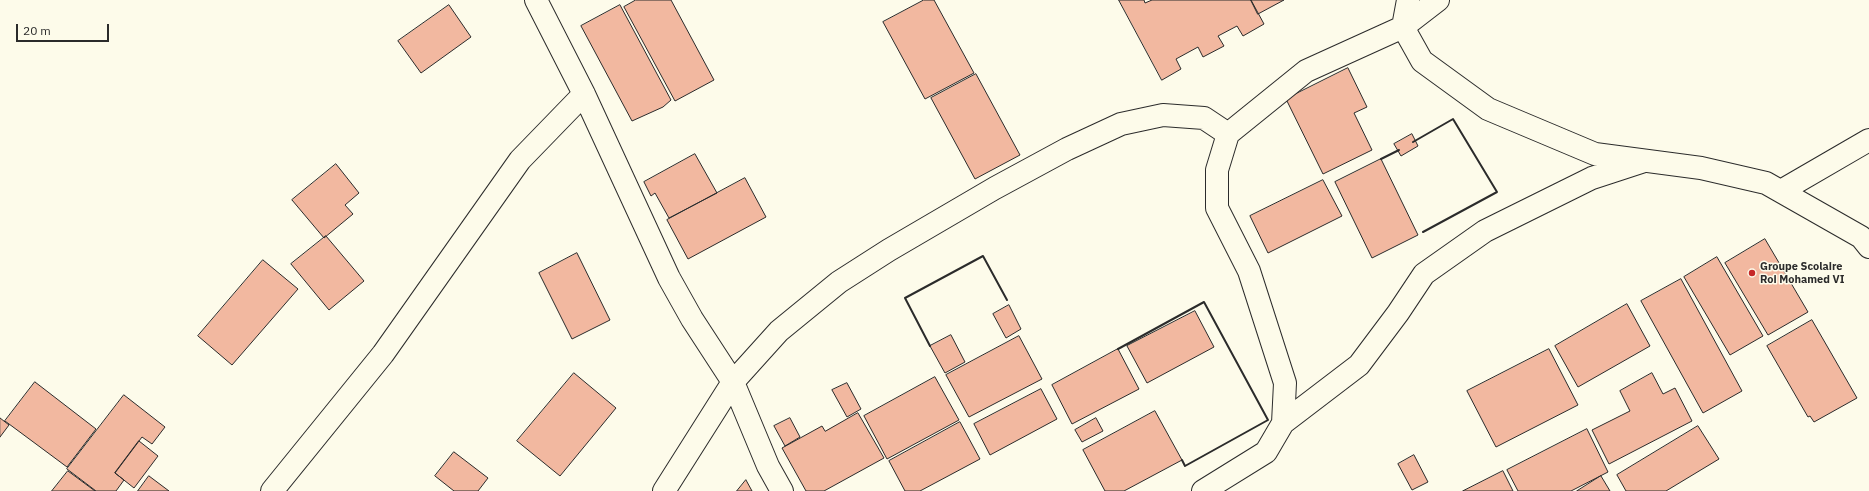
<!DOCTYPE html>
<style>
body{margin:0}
#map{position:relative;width:1869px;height:491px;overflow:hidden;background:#fdfbea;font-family:"IBM Plex Sans",sans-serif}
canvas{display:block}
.scale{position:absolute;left:16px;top:24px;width:93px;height:18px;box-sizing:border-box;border:2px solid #2b2b2b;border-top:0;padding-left:5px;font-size:12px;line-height:14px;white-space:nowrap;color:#2b2b2b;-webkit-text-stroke:3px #fdfbea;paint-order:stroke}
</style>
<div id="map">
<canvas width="1869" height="491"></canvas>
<div class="scale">20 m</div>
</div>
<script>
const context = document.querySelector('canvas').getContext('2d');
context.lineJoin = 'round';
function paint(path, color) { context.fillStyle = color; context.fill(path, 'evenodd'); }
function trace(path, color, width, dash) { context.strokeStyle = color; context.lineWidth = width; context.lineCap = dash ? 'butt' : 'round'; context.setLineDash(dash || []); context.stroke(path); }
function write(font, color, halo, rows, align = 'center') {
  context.font = font + ' "IBM Plex Sans",sans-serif'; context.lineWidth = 3; context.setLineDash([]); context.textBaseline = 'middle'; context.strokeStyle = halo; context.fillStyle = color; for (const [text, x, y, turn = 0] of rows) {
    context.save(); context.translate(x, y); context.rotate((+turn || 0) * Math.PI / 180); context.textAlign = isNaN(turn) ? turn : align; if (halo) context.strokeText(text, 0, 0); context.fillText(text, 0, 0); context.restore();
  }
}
const building = new Path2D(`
 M636 0H671L714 80 675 101 624 7Z
 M924 0H934L974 73 925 99 883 22Z
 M1119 0H1144L1145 3 1152 0H1251L1264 24 1243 36 1237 26 1218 36 1224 46 1203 57 1198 47 1176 59 1181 69 1162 80Z
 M1251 0H1284L1258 14Z
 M449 5 471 37 421 73 398 41Z
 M620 5 671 100 663 107 632 121 581 26Z
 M1348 68 1367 107 1354 113 1372 150 1323 174 1286 99Z
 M976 74 1020 155 975 179 931 98Z
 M1412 134 1418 146 1401 156 1394 144Z
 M695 154 717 193 669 218 655 193 651 196 644 182Z
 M1381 159 1418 235 1372 258 1335 182Z
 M336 164 359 193 345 205 353 214 324 238 292 200Z
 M745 178 766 217 688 259 667 220Z
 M1323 180 1342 216 1268 253 1250 216Z
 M326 236 364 281 329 310 291 264Z
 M1765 239 1808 312 1768 335 1725 263Z
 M577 253 610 320 572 339 539 273Z
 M1717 257 1763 336 1730 355 1684 277Z
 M263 260 298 289 232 365 198 336Z
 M1681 279 1742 391 1703 413 1641 301Z
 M1627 304 1650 346 1578 387 1555 346Z
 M1009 305 1021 329 1006 338 993 314Z
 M1195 311 1214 347 1147 383 1127 346Z
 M1812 320 1857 398 1814 422 1810 416 1808 417 1767 346Z
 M951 335 965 362 945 373 930 346Z
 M1019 336 1042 379 969 417 946 375Z
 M1118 349 1139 389 1072 424 1052 385Z
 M1549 349 1578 405 1496 447 1467 391Z
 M574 373 616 408 560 476 517 441Z
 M1652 373 1663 394 1675 388 1692 421 1609 464 1592 430 1630 411 1620 391Z
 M935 377 959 420 887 459 864 416Z
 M35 382 96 429 67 467 5 421Z
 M847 383 861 409 847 417 832 390Z
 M1041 389 1057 419 990 455 974 424Z
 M124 395 165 427 152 444 142 437 115 473 124 480 116 491H96L67 469Z
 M1155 411 1182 460 1124 491H1105L1083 450Z
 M858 413 884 458 824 491H806L782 448 822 426 825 431Z
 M0 418 9 425 0 437Z
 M790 418 800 437 785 446 774 426Z
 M1096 418 1103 431 1082 442 1075 430Z
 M960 422 980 459 920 491H905L889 461Z
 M1698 426 1719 459 1666 491H1626L1617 475Z
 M1587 429 1608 472 1571 491H1518L1507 470Z
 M139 441 158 456 134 488 115 473Z
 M454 452 488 478 478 491H454L435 476Z
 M1414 455 1428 482 1412 490 1398 464Z
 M68 471 95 491H52Z
 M1503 471 1513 491H1463Z
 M149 476 169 491H138Z
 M1601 476 1610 491H1577Z
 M746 480 752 491H737Z`);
paint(building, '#f2b8a0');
trace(building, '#2b2b2b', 1);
const minor = new Path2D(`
 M536 0 584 94 669 278 692 319 733 382 768 466 782 491
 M1408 0 1403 27 1422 61 1488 109 1595 154 1701 168 1766 183 1861 237 1869 247
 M1781 191 1869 140
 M1283 423 1285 383 1249 271 1217 208V170L1228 134 1306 71 1403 27 1438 0
 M272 491 383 354 520 160 584 94
 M664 491 733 382 779 331 839 282 889 250 995 188 1067 149 1121 124 1163 115 1204 118 1228 134
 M1203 491 1266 452 1283 423 1359 365 1398 313 1424 274 1485 231 1592 178 1644 161`);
trace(minor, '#2b2b2b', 24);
trace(minor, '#fdfbea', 22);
trace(new Path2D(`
 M1413 142 1453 119 1497 192 1423 232
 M1381 159 1399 150
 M930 346 905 298 983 256 1007 300
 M1118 349 1204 302 1268 420 1185 466 1182 460`), '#2b2b2b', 2);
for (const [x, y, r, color] of [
 [1752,273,4,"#c62828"]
]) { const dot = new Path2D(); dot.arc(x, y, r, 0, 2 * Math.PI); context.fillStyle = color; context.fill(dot); trace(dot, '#fdfbea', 1.5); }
write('bold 11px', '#2b2b2b', '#fdfbea', [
 ["Groupe Scolaire",1760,267],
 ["Roi Mohamed VI",1760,280]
], 'left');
</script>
